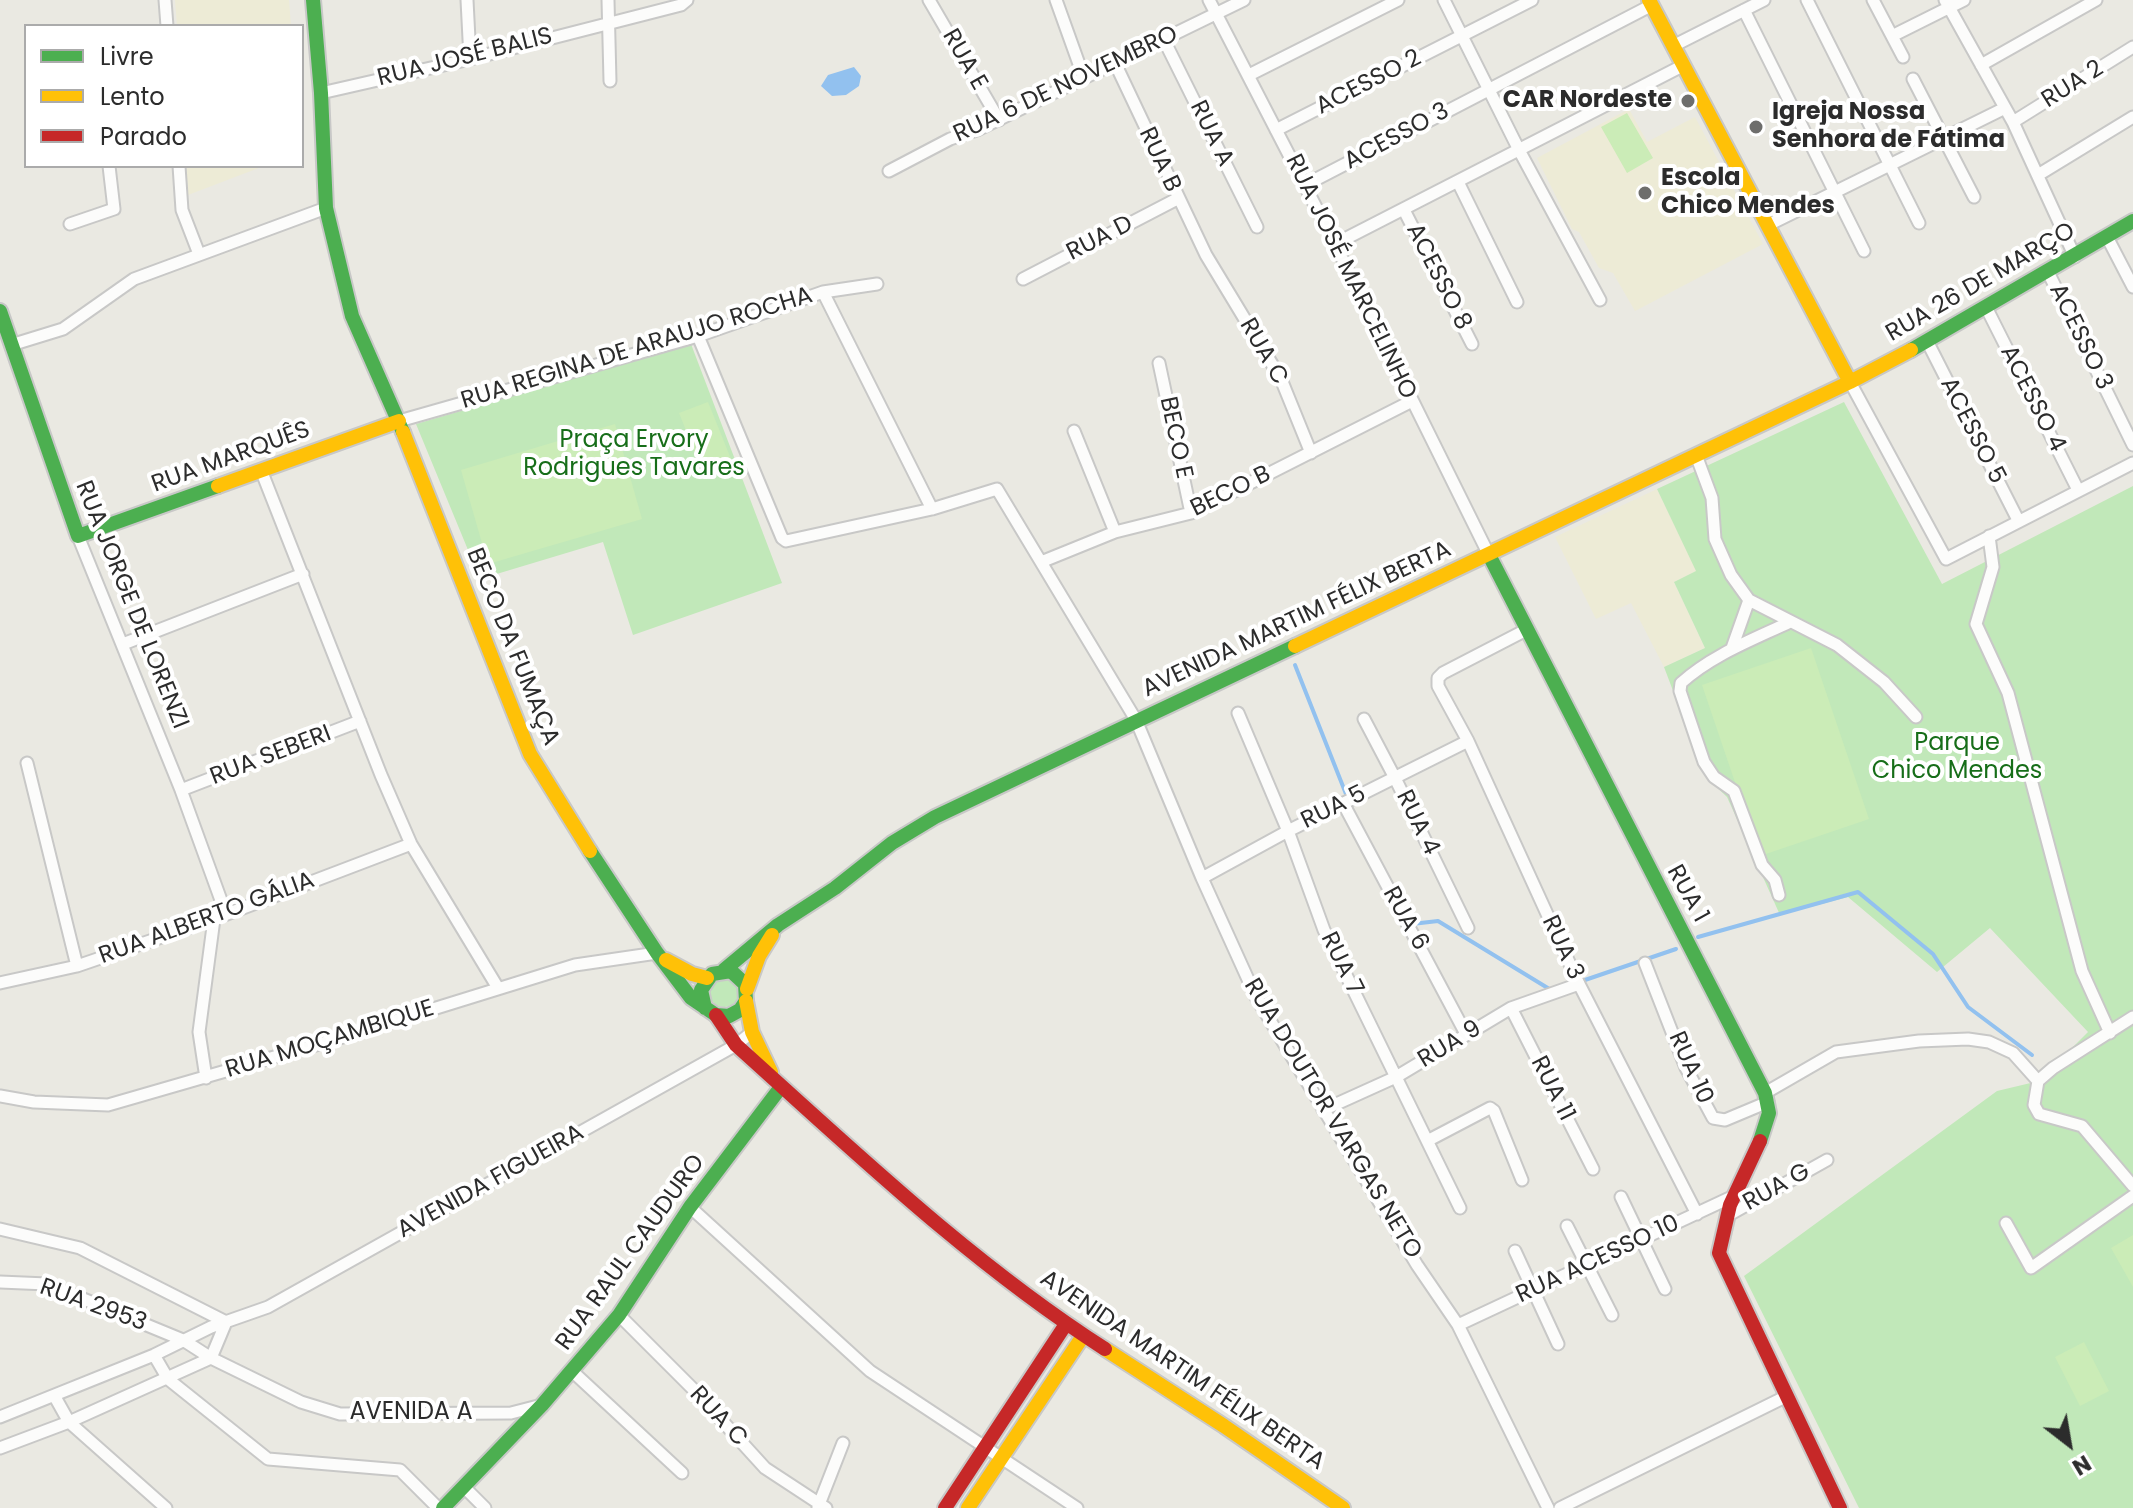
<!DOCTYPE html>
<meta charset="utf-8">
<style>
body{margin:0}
#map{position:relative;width:2133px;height:1508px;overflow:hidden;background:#eae9e2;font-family:Poppins,sans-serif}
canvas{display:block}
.legend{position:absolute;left:24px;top:24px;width:280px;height:144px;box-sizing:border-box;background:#fff;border:2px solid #ababab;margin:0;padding:10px 14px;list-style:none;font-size:24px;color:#2c2c2c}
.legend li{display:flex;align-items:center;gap:16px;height:40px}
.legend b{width:40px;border:2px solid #ababab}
.north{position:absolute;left:2029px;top:1404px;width:80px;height:80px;-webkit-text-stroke:6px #fff;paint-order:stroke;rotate:149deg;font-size:22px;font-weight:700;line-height:32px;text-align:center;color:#2c2c2c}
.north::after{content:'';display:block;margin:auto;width:28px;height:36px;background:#2c2c2c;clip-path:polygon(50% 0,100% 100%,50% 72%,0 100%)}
</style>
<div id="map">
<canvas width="2133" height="1508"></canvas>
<ul class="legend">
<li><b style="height:10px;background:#4caf50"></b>Livre</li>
<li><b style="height:10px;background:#ffc107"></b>Lento</li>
<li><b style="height:10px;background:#c62828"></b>Parado</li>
</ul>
<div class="north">N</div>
</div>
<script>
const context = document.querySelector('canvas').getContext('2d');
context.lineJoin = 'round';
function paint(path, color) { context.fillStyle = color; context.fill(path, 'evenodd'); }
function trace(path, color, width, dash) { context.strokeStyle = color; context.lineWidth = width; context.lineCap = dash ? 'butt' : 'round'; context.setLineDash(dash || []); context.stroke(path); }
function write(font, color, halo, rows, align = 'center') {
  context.font = font + ' Poppins,sans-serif'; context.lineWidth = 8; context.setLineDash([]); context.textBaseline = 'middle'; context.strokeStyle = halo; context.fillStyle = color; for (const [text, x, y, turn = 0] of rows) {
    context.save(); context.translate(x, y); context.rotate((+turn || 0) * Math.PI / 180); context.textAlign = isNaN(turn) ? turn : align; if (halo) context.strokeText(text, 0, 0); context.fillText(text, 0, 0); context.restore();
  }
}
paint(new Path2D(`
 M175 0H289L291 26H177Z
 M1629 109 1647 142 1695 117 1763 244 1635 311 1613 273 1599 268 1579 232 1572 229 1537 158Z
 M186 166H264L188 195Z
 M1657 489 1697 571 1674 582 1705 648 1664 667 1631 603 1596 619 1555 537Z`), '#edebd6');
paint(new Path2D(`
 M691 344 782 583 633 635 603 542 480 579 416 424Z
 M1844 402 1942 584 2133 486V1508H1859L1744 1276 1997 1091 2039 1081 2088 1032 1990 928 1937 972 1848 897 1780 915 1727 797 1708 779 1702 767 1664 667 1705 648 1674 582 1696 571 1657 489Z
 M709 992a15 15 0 1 1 30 0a15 15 0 1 1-30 0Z`), '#c1e8b9');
paint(new Path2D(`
 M1627 113 1653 158 1627 173 1601 127Z
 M708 402 731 459 702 470 679 413Z
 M615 424 642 519 488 564 461 470Z
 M1811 648 1869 819 1760 856 1702 685Z
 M2133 1235V1287L2111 1248Z
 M2084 1342 2109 1391 2080 1406 2055 1357Z`), '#cbecb7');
paint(new Path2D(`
 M854 67 861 76 859 86 846 95 832 96 821 86 828 75Z`), '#92c1ef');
trace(new Path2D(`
 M1295 665 1346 794
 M1412 924 1438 921 1551 990
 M1698 937 1858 892 1933 954 1968 1007 2032 1055
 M1582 981 1676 949`), '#92c1ef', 4);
const street = new Path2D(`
 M165 0 167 26
 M467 0 470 59
 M608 0 610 81
 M929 0 999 120
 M1056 0 1084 78
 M1209 0 1335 244 1489 555
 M1444 0 1519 150 1600 300
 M1807 0 1919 223
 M1873 0 1903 57
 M1945 0 2013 122 2075 257
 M1744 10 1864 251
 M1892 36 1964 0
 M1164 40 1257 227
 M1673 46 1764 0
 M1115 63 1206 255 1281 379 1311 453
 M1981 65 2096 0
 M1249 75 1398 0
 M1913 79 1974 197
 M321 93 470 59 681 5 687 0
 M2013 122 2133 47
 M1276 130 1532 0
 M179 166 182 210 199 254
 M889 171 950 139 977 130 1244 0
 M2038 175 2133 117
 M1458 182 1517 302
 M1305 185 1652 5
 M1404 210 1472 344
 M70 224 114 209 109 166
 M1768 225 2005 108
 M2107 237 2133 287
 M1335 244 1684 65
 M2048 272 2133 445
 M1023 279 1177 199
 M823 292 932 509
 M1986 307 2078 490
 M698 336 782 538 786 541 932 509 997 489 1136 720 1202 878 1256 997 1417 1265 1458 1325 1548 1508
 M1927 341 2018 520
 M11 345 63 329 134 279 326 208
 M1159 363 1191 513
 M1850 382 1946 559 2133 463
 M399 421 698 336 823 292 877 284
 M1074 431 1115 532
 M1696 455 1712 498 1715 539 1731 575 1749 600 1837 645 1884 682 1916 717
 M261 470 381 775 411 844 498 988
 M78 536 181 790 226 914
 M1989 536 1993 567 1976 624 2008 693 2082 971 2110 1033
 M1041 562 1115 532 1191 513 1412 401
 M1526 630 1443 673 1438 678V686L1468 741 1579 984 1697 1214
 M123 644 303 574
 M1732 648 1749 600
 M1238 713 1288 831 1324 930 1460 1208
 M1364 719 1395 778 1468 928
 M27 763 77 966
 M181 790 360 721
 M1343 803 1466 1034
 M1202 878 1288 831 1468 741
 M1779 895 1775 880 1762 865 1734 791 1714 777 1704 762 1680 691 1681 683C1712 655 1752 640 1790 622
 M1645 963 1686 1068 1713 1118 1725 1120 1768 1102
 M0 983 77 966 214 919 411 844
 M1511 1008 1593 1169
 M2133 1017 2053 1068 2038 1081 2034 1105 2039 1114 2082 1126 2133 1186
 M206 1078 199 1032 214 919
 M1765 1093 1836 1052 1919 1041 1968 1039 1989 1042 2013 1053 2038 1081
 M0 1096 34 1102 108 1105 333 1040 575 965 657 953
 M1323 1110 1396 1077 1511 1008 1579 984
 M1429 1140 1490 1108 1494 1111 1522 1180
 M1621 1197 1665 1289
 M690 1207 870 1371 1077 1508
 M1727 1216 1827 1160
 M2006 1223 2031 1268 2133 1196
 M1567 1226 1612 1315
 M0 1229 80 1248 226 1322
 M1515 1251 1558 1344
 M0 1282 47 1284 183 1340 211 1358 301 1402 340 1414 511 1413 542 1405
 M619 1315 694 1390 765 1468 826 1508
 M1458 1325 1736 1195
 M154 1355 168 1379 268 1459 400 1470 438 1508
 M572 1371 682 1473
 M55 1397 69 1422 166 1508
 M0 1417 154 1355 211 1327 268 1307 736 1045 752 1032
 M0 1448 69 1422 211 1358 226 1322
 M464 1487 485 1508
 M818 1507 843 1443
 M1560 1508 1785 1397`);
const fast = new Path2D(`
 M313 0 321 93 326 208 352 316 403 432
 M0 311 78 536 218 486
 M1911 350 2133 221
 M1489 555 1765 1093 1769 1113 1760 1141
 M590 851 657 953 691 998 716 1015 729 1016 740 1010 746 1001 745 984 731 971 712 974 701 990 705 1008
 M724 970 778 925 835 888 892 843 935 817 1295 646
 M443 1508 542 1405 619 1315 690 1207 781 1087`);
const slow = new Path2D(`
 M1649 0 1850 382
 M403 432 530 754 590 851
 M218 486 399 421
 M1295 646 1850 382 1911 350
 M666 960 692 974 707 978
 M747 989 759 956 772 935
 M746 1001 752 1032 771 1072
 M1105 1349 1224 1426 1343 1508
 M968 1508 1083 1336`);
const jam = new Path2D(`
 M716 1015 736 1045C854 1151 971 1263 1105 1349
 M1760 1141 1730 1205 1719 1253 1840 1508
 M945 1508 1066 1324`);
trace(street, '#c8c8c7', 15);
trace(fast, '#c8c8c7', 18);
trace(slow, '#c8c8c7', 18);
trace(jam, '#c8c8c7', 18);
trace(street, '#fcfcfb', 11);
trace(fast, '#4caf50', 14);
trace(slow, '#ffc107', 14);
trace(jam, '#c62828', 14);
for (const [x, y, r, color] of [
 [1688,101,8,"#6e6e6c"],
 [1756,127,8,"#6e6e6c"],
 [1645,193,8,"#6e6e6c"]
]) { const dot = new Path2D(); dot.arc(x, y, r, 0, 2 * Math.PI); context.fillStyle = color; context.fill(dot); trace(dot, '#fff', 3); }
write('24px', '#2c2c2c', '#fff', [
 ["RUA JOSÉ BALIS",465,58,-14],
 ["RUA E",964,60,60],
 ["ACESSO 2",1369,83,-27],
 ["RUA 6 DE NOVEMBRO",1066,85,-25],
 ["RUA 2",2073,85,-32],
 ["RUA A",1211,134,64],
 ["ACESSO 3",1397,137,-28],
 ["RUA B",1159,160,65],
 ["RUA D",1100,239,-27],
 ["RUA JOSÉ MARCELINHO",1350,277,64],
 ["ACESSO 8",1438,277,63],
 ["RUA 26 DE MARÇO",1981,283,-30],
 ["ACESSO 3",2080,337,64],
 ["RUA REGINA DE ARAUJO ROCHA",637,349,-17],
 ["RUA C",1263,352,60],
 ["ACESSO 4",2032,399,63],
 ["ACESSO 5",1972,431,63],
 ["BECO E",1175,438,78],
 ["RUA MARQUÊS",231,458,-20],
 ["BECO B",1231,492,-26],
 ["RUA JORGE DE LORENZI",131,605,68],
 ["AVENIDA MARTIM FÉLIX BERTA",1297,620,-25],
 ["BECO DA FUMAÇA",512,647,68],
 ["RUA SEBERI",271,756,-21],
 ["RUA 5",1334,808,-26],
 ["RUA 4",1417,823,64],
 ["RUA 1",1687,894,61],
 ["RUA ALBERTO GÁLIA",207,919,-20],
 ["RUA 6",1405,919,61],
 ["RUA 3",1562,948,65],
 ["RUA 7",1341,964,64],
 ["RUA MOÇAMBIQUE",330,1040,-17],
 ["RUA 9",1450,1045,-31],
 ["RUA 10",1690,1068,66],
 ["RUA 11",1552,1089,63],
 ["RUA DOUTOR VARGAS NETO",1332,1119,59],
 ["AVENIDA FIGUEIRA",491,1182,-29],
 ["RUA G",1777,1188,-29],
 ["RUA RAUL CAUDURO",631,1253,-54],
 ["RUA ACESSO 10",1598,1260,-25],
 ["RUA 2953",93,1306,20],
 ["AVENIDA MARTIM FÉLIX BERTA",1182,1371,34],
 ["AVENIDA A",411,1413],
 ["RUA C",718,1417,47]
]);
write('bold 24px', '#2c2c2c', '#fff', [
 ["CAR Nordeste",1672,101,"right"],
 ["Igreja Nossa",1772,113],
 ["Senhora de Fátima",1772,141],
 ["Escola",1661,179],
 ["Chico Mendes",1661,207]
], 'left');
write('24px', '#176e19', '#fff', [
 ["Praça Ervory",634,441],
 ["Rodrigues Tavares",634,469],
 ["Parque",1957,744],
 ["Chico Mendes",1957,772]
]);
</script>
